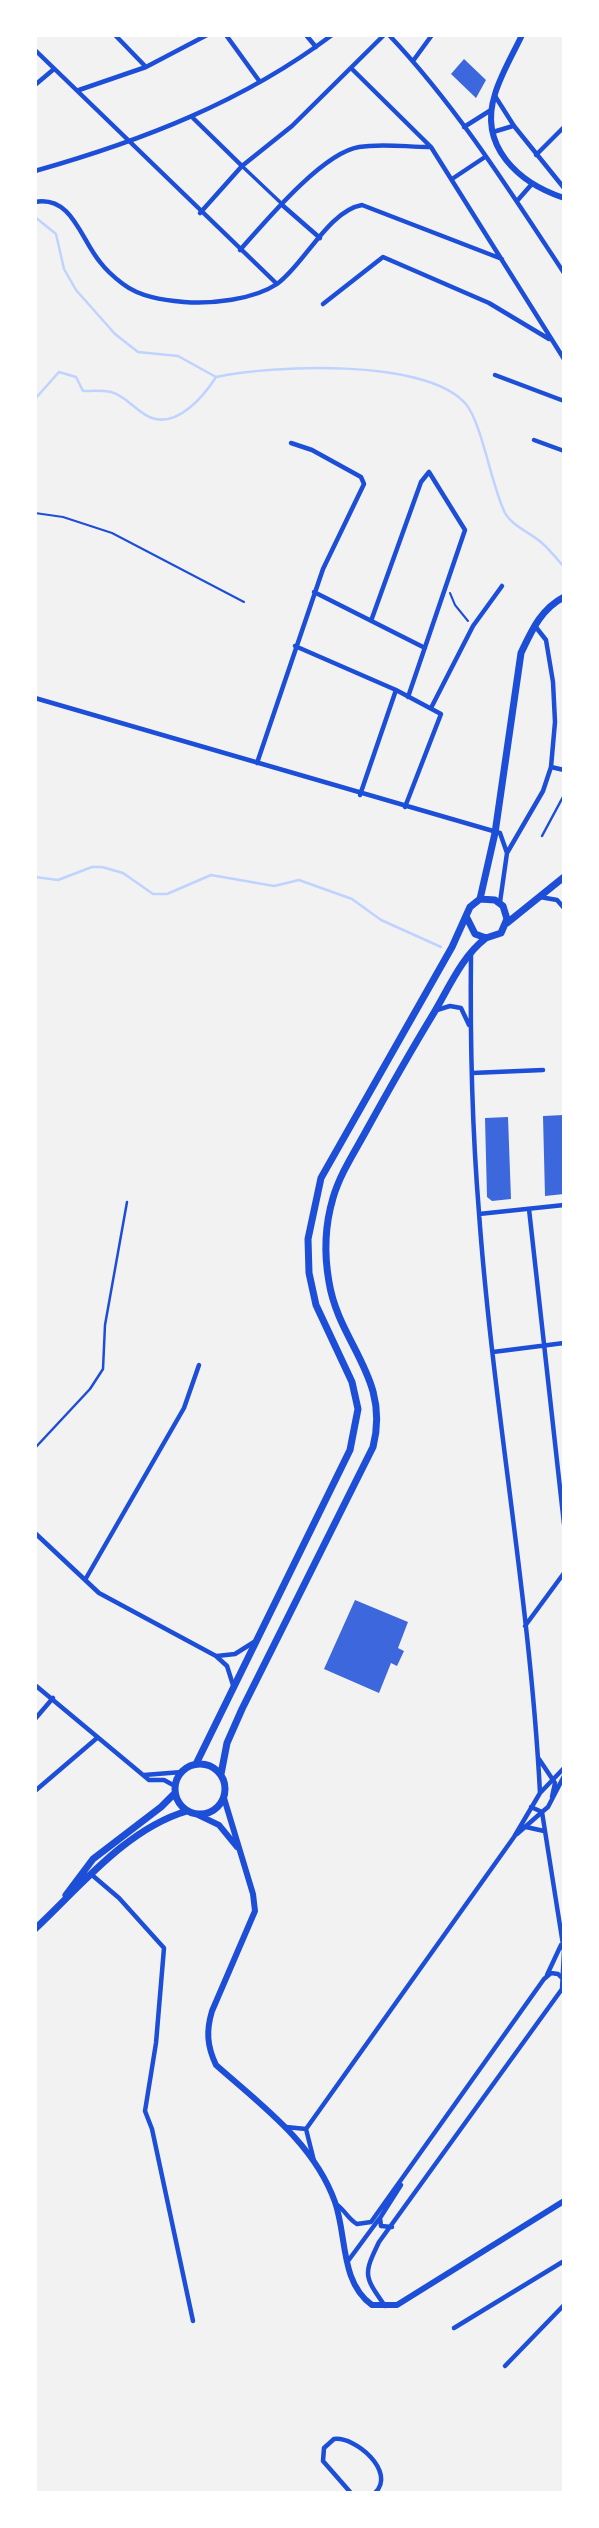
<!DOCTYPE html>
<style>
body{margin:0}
#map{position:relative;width:599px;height:2528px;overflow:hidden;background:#f2f2f2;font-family:Lato,sans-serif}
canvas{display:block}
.frame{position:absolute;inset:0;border:37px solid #fff;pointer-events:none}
</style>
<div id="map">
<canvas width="599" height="2528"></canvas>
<div class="frame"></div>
</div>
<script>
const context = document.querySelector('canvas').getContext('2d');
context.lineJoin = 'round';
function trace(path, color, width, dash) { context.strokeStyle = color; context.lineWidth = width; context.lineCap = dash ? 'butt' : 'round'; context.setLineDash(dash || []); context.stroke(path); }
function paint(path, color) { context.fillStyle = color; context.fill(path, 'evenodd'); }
trace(new Path2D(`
 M35 217 56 234 64 269 76 290 115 334 138 352 178 356 216 377
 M35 399 59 372 76 377 83 391C92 391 102 390 111 392 127 396 137 413 152 418 178 427 204 396 216 377 271 365 424 358 465 403 482 422 491 485 505 513 512 526 531 533 542 543 550 550 557 559 564 567
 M35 877 58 880 92 867H102L123 873 153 894H167L211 875 274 886 299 880 352 899 381 920 441 947`), '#bfd3fe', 2.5);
paint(new Path2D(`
 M464 59 486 80 476 98 451 74Z
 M564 1115V1194L545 1196 543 1116Z
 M508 1117 511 1199 492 1201 487 1197 485 1118Z
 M355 1600 408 1622 398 1648 404 1651 397 1666 391 1663 379 1693 324 1669Z`), '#3d67dc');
trace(new Path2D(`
 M35 513 63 517 112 533 244 602
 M450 593 455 605 468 621`), '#1d4ed8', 2);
trace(new Path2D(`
 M542 836 564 795
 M35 1448 90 1389 103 1369 105 1325 127 1202`), '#1d4ed8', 2.5);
trace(new Path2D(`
 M242 166 281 203`), '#1d4ed8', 3.5);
trace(new Path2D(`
 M115 35 146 67
 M226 35 260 82
 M306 35 316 47
 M389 35C457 107 510 191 564 273
 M35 50 277 284
 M413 61 432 35
 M352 69 431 147 564 359
 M35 85 54 69
 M79 90 146 67 207 35
 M495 96 514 126 564 188
 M193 118 242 166
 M464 127 491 110
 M493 132 513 126
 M536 155 564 127
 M35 171C141 141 243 102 332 35
 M452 179 485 157
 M517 201 531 185
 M35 202C72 195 81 240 100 262 106 270 115 278 123 284 140 297 163 300 184 302 211 304 253 300 277 284 304 265 328 211 362 205L502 259
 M281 204 320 238
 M200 213 242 166 292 126 384 35
 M240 250C265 222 322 153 359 147 381 143 407 147 430 147
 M323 304 383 257 489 303 549 339
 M495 375 564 401
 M534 440 564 451
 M314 592 425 648
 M371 621 421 482 429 472 465 530 408 697
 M295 646 396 690 441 714 405 807
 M35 698 500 833 507 853
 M431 708 473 626 502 586
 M257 763 323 569 364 484 361 477 312 450 291 443
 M551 767 564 770
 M360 795 396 690
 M540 897 557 900 564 908
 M500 902 507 853 543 791 551 767 555 722 553 682 546 640 535 626
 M471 953C470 1040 472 1127 479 1213 493 1407 530 1599 540 1793
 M437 1010 450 1006 461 1008 469 1025
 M472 1073 543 1070
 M529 1209 564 1524
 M479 1214 564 1205
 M493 1352 564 1343
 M35 1533 99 1593 216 1656 227 1666 233 1685
 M85 1580 184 1408 199 1365
 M525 1626 564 1573
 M217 1656 235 1654 254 1642
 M35 1685 149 1780H164L175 1786
 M35 1719 53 1698
 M539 1759 555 1783 552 1797
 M144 1775 182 1772
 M35 1791 97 1738
 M531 1807 542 1812 548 1807 564 1776
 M526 1827 544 1831
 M517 1834 542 1812
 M92 1875 119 1898 164 1948 156 2043 145 2111 152 2129 193 2321
 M547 1975 561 1945
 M286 2127 306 2129
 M306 2129 514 1837 540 1793 564 1768
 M306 2129 314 2161
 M336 2204C345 2210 348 2219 357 2224L371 2222 544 1979 551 1973 558 1974 562 1978
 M392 2227 381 2226 380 2218 401 2185
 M348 2261 379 2219
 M385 2306C364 2276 363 2275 379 2242L562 1989 564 1951 542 1812
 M454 2328 564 2261
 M505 2366 564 2305
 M351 2493 323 2461 324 2448 334 2439C355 2436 397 2472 375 2493`), '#1d4ed8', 4.5);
trace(new Path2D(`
 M522 35C513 54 501 74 495 94 478 147 519 183 564 198
 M224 1798 253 1894 255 1911 212 2011C206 2031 207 2046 216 2065 261 2105 314 2143 335 2202 347 2236 340 2282 372 2305H397L564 2201
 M196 1814 219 1825 237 1847`), '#1d4ed8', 6);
trace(new Path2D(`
 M480 899 495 833 521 653C532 630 541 609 564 597
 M507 923 564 877
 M175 1789a25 25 0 1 1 50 0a25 25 0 1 1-50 0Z
 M196 1764 350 1450 358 1409 352 1382 316 1305 309 1273 308 1239 321 1178 452 947 470 907 480 899 495 900 503 906 507 919 501 933 486 938 475 934 467 918
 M221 1774 227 1743 242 1709 373 1447C391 1378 339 1344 329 1282 324 1254 325 1225 333 1198 340 1174 354 1153 366 1131 387 1093 409 1054 432 1016 448 990 461 957 486 938
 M66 1895 93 1859 161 1807 175 1793
 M35 1929C80 1887 126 1829 187 1811`), '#1d4ed8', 7);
</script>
